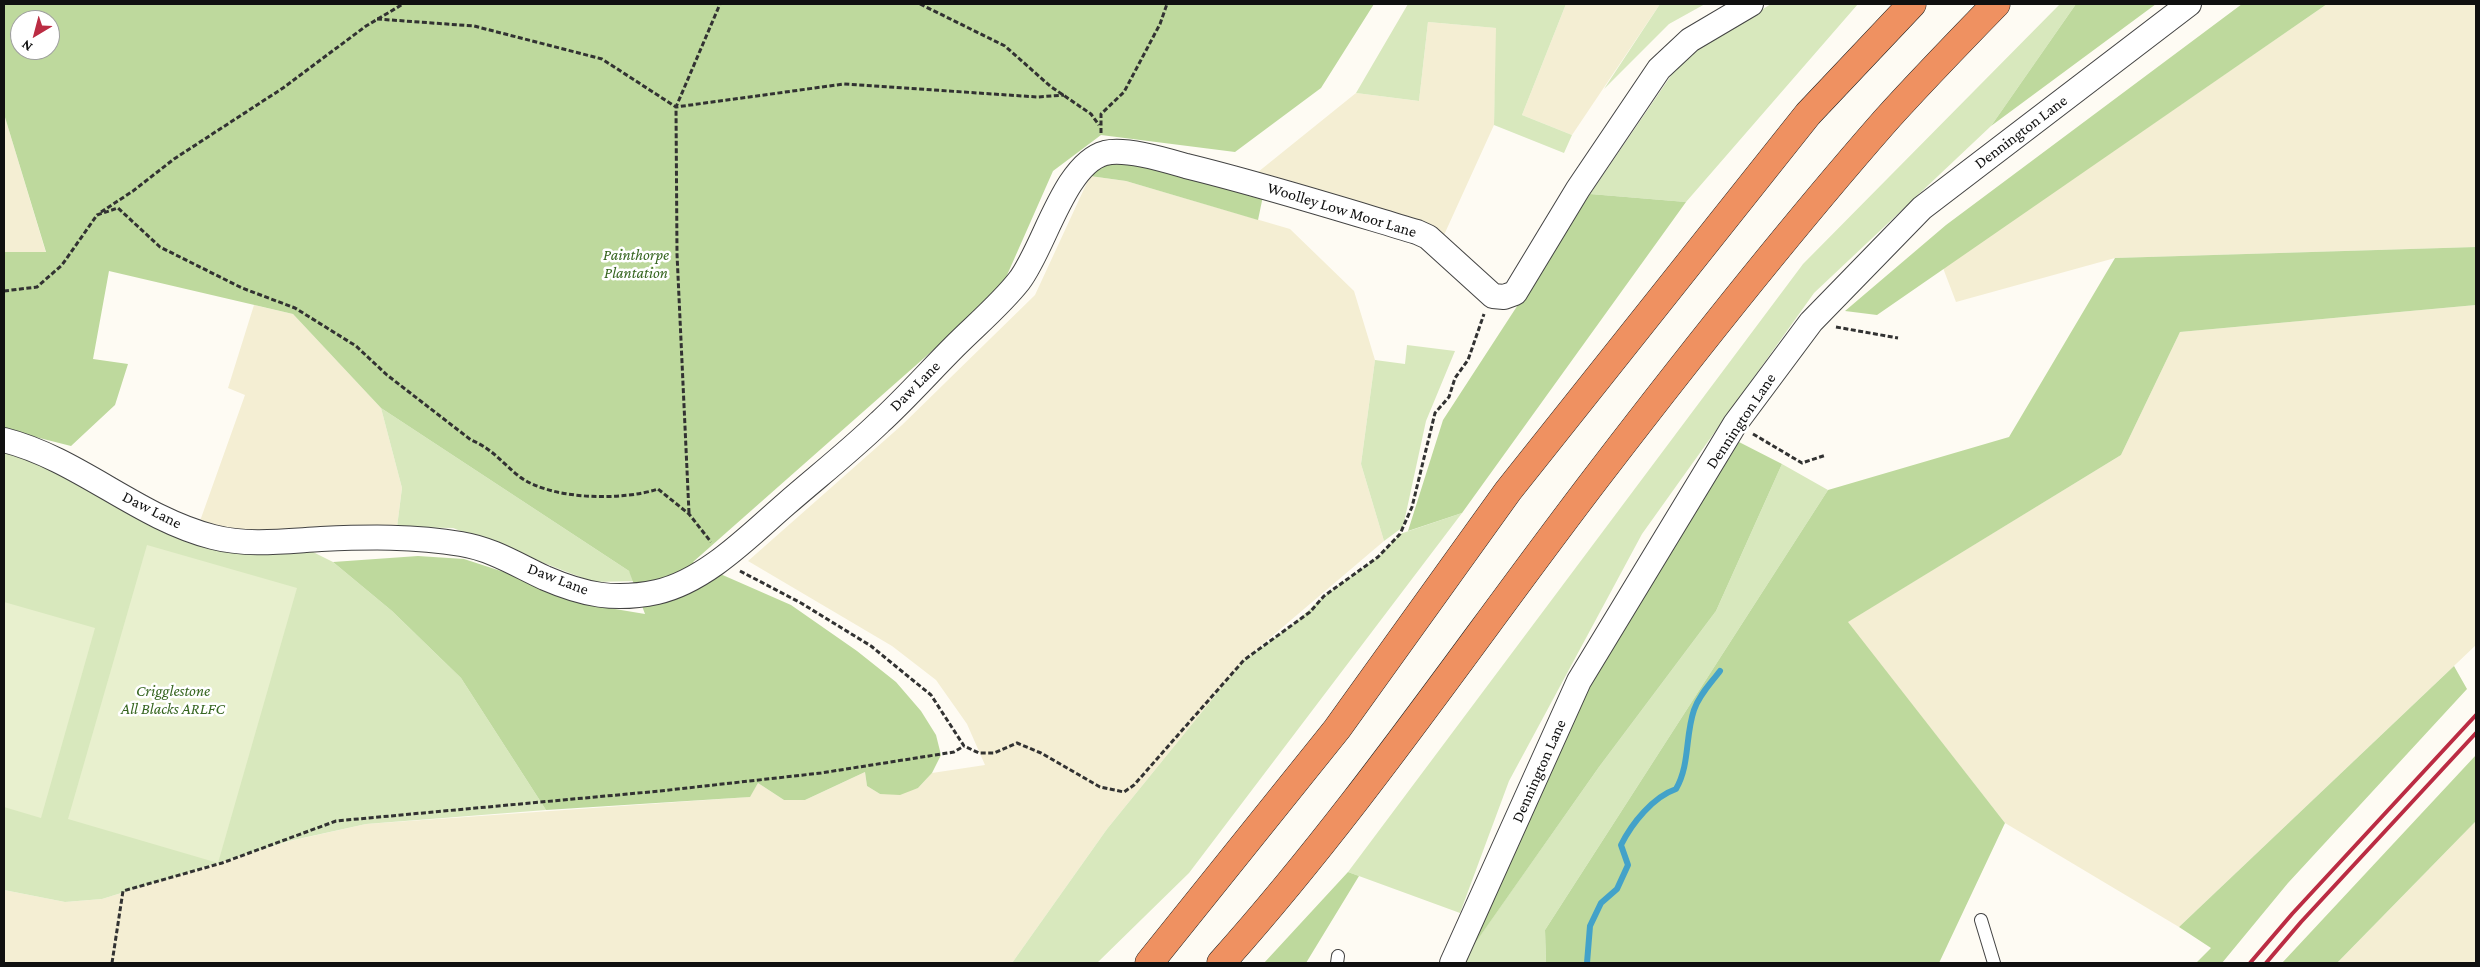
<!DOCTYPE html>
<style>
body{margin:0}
#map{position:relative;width:2480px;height:967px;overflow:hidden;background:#fefbf3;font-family:"Crimson Pro",serif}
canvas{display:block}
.frame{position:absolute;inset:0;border:5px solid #101010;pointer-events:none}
.north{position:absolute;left:10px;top:10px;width:50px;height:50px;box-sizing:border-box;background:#fff;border:1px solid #9f9f9f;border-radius:50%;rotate:217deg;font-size:14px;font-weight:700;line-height:20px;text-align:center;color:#101010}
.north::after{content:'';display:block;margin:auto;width:18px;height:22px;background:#bb2c43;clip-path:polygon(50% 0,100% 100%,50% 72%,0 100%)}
</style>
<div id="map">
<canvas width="2480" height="967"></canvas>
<div class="frame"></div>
<div class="north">N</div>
</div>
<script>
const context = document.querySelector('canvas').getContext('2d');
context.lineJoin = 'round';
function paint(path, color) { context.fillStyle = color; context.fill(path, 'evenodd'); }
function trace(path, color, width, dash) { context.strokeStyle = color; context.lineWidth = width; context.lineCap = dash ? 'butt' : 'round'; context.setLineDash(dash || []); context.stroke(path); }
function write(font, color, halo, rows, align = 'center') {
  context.font = font + ' "Crimson Pro",serif'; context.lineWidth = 5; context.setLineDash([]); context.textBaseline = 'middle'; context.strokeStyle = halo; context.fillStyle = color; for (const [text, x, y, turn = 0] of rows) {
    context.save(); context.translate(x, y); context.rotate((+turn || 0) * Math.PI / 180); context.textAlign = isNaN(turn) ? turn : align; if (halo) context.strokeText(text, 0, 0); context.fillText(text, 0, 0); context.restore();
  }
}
paint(new Path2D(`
 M1566 4H1660L1572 135 1522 115Z
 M2327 4H2476V247L2115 258 1956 302 1943 268Z
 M1428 22 1497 28 1494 125 1444 235 1258 172 1356 93 1419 101Z
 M4 114 46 253 4 252Z
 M1090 176 1126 181 1290 229 1354 291 1375 360 1361 464 1384 541 1244 660 1107 829 1012 963H4V890L65 902 102 899 290 841 366 824 749 797 758 783 784 800H805L865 772 867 786 880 794 918 788 932 773 985 765 967 724 936 680 892 646 748 561 902 425 1035 295Z
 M254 305 293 314 381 408 402 488 397 527 253 535 200 521 245 395 228 388Z
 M2476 305V645L2179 927 2005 823 1847 622 2121 455 2180 332Z
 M2476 821V963H2337Z`), '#f4eed3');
paint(new Path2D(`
 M1408 4H1566L1522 115 1572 135 1564 153 1494 125 1496 28 1428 22 1419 101 1356 93Z
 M1660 4H1705L1669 24 1604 89Z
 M1771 4H1858L1686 202 1590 194 1683 58Z
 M2060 4H2076L1991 126 1814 293 1642 534 1509 781 1460 913 1348 872 1803 264Z
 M1407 345 1455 351 1426 421 1403 527 1384 541 1361 464 1375 360 1405 364Z
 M381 408 629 571 636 581 593 582 453 528 397 527 402 488Z
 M4 440 171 522 291 541 333 562 392 611 461 678 546 810 366 824 289 841 102 899 65 902 4 890Z
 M1782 464 1828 490 1545 930 1546 963H1465L1470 950 1599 767 1716 611Z
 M1462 513 1189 873 1097 963H1012L1107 829 1244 660 1296 622 1324 596 1378 557 1400 534Z`), '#d8e8bd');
paint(new Path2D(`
 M4 4H1374L1321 88 1235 152 1101 135 1053 171 1000 291 693 562 791 605 857 651 896 682 921 711 936 735 941 755 932 773 918 788 900 795 880 794 867 786 865 772 805 800H784L758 783 750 797 546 810 461 678 392 611 333 562 418 556 464 559 507 573 579 603 645 614 629 571 381 408 293 314 109 271 93 359 128 364 115 405 71 446 4 429V252H46L4 114ZM20 20H50V50H20Z
 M2076 4H2156L1991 126Z
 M2242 4H2327L1877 315 1845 311 1946 225Z
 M1104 162H1126L1263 196 1258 220 1126 181 1090 176Z
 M1590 194 1686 202 1462 513 1408 531 1443 420Z
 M2476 247V305L2180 332 2121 455 1848 622 2005 823 1939 963H1546L1545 930 1828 490 2009 437 2115 258Z
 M1739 442 1782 464 1716 611 1599 767 1471 949 1588 685Z
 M2454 666 2467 689 2288 883 2222 963H2196L2211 948 2179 927Z
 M2476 755V821L2337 963H2282Z
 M1348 872 1359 876 1306 963H1264Z`), '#bed99d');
paint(new Path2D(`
 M147 545 297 588 218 863 68 819Z
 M4 602 95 628 41 818 4 807Z`), '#e8f0ce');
trace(new Path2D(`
 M1587 963 1590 926 1601 903 1617 889 1628 865 1621 845C1632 823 1653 797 1676 789 1690 765 1685 736 1694 710 1699 695 1711 683 1720 671`), '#43a2c9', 6);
const service = new Path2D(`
 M1981 920 1994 963
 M1337 963 1338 956`);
const minor = new Path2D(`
 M4 440C79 459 138 518 213 537 247 546 286 541 321 539 368 537 414 536 461 544 492 549 517 565 545 578 584 595 615 601 657 592 706 581 750 535 786 504 817 477 850 451 880 422 906 398 930 371 955 346 976 325 1001 304 1019 281 1044 249 1064 164 1105 153 1126 148 1165 160 1186 166 1264 185 1340 209 1417 232L1428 237 1493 296 1504 297 1515 293 1578 189 1659 69 1690 40 1751 4
 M1452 963 1579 681 1735 424 1811 322 1922 208 2189 4`);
const motorway = new Path2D(`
 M1149 963 1337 729 1508 491 1808 114 1912 4
 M1221 963C1359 809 1474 637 1600 473 1692 353 1786 234 1885 121 1921 81 1959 42 1996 4`);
trace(service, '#434343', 14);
trace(minor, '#434343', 26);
trace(motorway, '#212121', 29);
trace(new Path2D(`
 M920 4 1005 46 1050 86 1091 114 1099 125
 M377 19 474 26 602 59 676 107 844 84 1038 97 1064 95
 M1101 133V114L1124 92 1160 24 1167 4
 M101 212 133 191 174 159 283 88 366 26 403 4
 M4 291 37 287 62 265 97 215 118 208 160 247 242 288 295 308 356 346 387 375 471 440C493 449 502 463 520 477 552 500 622 501 658 489L689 514 711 542
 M1836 327 1898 338
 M1753 434 1802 463 1826 455
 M689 513 677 254 676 107 720 4
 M740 571 801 603 871 646 931 695 964 746 979 753H994L1017 743 1041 753 1100 787 1124 792 1134 785 1244 660 1310 612 1324 596 1378 557 1400 534 1412 507 1435 413 1449 397 1455 378 1468 360 1484 314
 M112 963 123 891 222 863 336 821 660 791 821 773 954 752 964 746`), '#323232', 3, [5, 2.5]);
trace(service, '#fff', 12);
trace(minor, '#fff', 24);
trace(motorway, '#ef9161', 28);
trace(new Path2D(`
 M2250 963 2292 914 2476 715
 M2266 963 2301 922 2476 733`), '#bb2c43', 4);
write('16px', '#101010', '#fff', [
 ["Dennington Lane",2021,132,-37],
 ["Woolley Low Moor Lane",1342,210,17],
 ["Daw Lane",915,386,-45],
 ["Dennington Lane",1741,421,-56],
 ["Daw Lane",152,510,27],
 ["Daw Lane",558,579,21],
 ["Dennington Lane",1539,771,-66]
]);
write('italic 16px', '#376621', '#fff', [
 ["Painthorpe",636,255],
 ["Plantation",636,273],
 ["Crigglestone",173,691],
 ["All Blacks ARLFC",173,709]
]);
</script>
